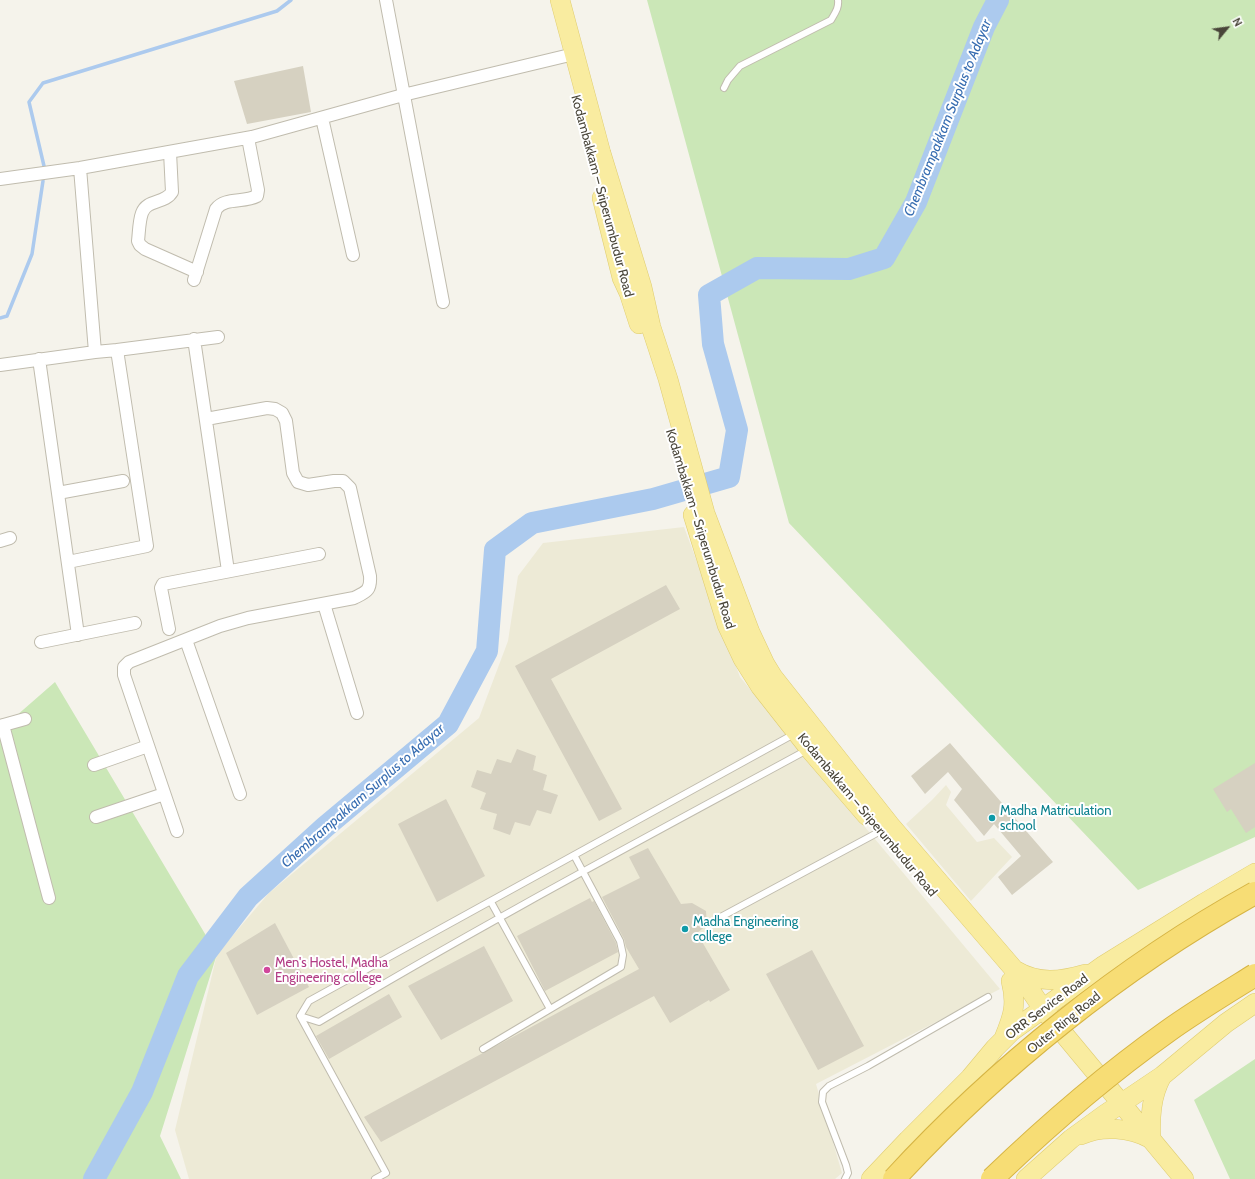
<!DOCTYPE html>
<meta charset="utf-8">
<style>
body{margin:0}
#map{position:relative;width:1255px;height:1179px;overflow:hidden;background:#f5f3eb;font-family:Cabin,sans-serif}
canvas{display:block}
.north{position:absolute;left:1207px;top:8px;width:40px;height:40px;-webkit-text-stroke:3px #fff;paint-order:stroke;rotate:61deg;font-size:11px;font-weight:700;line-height:16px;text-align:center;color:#494539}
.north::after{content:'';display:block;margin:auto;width:14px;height:18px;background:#494539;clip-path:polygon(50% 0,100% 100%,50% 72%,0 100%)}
</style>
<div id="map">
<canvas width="1255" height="1179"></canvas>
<div class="north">N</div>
</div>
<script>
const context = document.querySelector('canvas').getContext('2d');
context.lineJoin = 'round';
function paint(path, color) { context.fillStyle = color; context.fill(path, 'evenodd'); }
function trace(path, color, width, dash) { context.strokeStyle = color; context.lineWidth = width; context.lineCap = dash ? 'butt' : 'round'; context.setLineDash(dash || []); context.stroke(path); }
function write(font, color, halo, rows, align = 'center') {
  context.font = font + ' Cabin,sans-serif'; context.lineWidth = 4; context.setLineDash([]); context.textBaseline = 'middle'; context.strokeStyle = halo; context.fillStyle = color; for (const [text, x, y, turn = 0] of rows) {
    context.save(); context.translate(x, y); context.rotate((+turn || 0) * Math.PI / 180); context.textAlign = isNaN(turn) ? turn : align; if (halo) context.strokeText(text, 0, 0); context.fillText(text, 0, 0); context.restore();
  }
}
paint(new Path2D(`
 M684 527 740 677 1000 989 816 1084 842 1173 835 1179H189L175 1130 217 954 269 893 479 718 508 641 518 576 543 543Z
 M946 785 951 792 946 805 977 842 994 838 1012 857 971 901 906 824 932 800Z`), '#edead6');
paint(new Path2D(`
 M647 0H1255V837L1138 890 789 523Z
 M55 682 217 954 160 1136 181 1179H0V730Z
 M1255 1059V1179H1230L1194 1100Z`), '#cbe7b7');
trace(new Path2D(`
 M44 166 29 102 43 83 277 11 291 0
 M0 318 7 316 32 254 43 181`), '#accaee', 3.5);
trace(new Path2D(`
 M94 1179 142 1092 188 976 248 897 325 827 448 724 487 651 495 550 532 523 653 499 729 477 737 430 713 344 709 295 757 268 849 269 884 258 916 202 984 27 998 0`), '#accaee', 22);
paint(new Path2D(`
 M303 66 311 112 247 124 234 81Z
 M666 585 680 609 551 679 622 809 599 821 515 666Z
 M950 743 1053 862 1012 895 998 877 1021 856 994 824 984 836 954 800 962 789 948 772 925 794 911 776Z
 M517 749 536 756 533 770 547 775 543 790 558 795 551 814 537 810 530 826 515 822 510 835 493 829 497 814 480 809 486 793 471 787 477 770 491 774 497 759 511 763Z
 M1255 763V827L1246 833 1231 809 1227 812 1213 789Z
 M446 799 485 876 437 902 398 824Z
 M648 848 681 904 692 903 706 911 707 925 697 933 730 990 710 1002 709 1000 670 1023 654 996 381 1142 364 1117 639 969 626 947 624 939 602 897 640 878 629 857Z
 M590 898 592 902 594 901 616 943 618 952 545 991 517 936Z
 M275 923 309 987 257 1015 226 953Z
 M484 946 513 1001 441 1040 408 986Z
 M812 950 864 1046 818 1070 766 974Z
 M389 994 402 1017 329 1059 316 1036Z`), '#d6d1c1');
const lane = new Path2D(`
 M724 88 728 80 740 66 831 20C835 13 839 8 838 0
 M491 902 550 1009
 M717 919 888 827
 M300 1016 319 1022C479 926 643 839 807 750
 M300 1016 309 1001 794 734
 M300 1016 386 1173 375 1179
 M483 1049 621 967 623 955 620 941 574 855
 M845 1179 848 1173 846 1165 822 1102 823 1092 829 1086 868 1066 988 997`);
const street = new Path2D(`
 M386 0 443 302
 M322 118 353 255
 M170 152 172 192C165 204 147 199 142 213 139 221 139 233 138 241L140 245 145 249 197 272
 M80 168 95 352
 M0 179 80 168 252 137 403 95 574 54
 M194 280 216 209C225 197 244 203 257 196L258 190 248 138
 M194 339 228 571
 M39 359 78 635
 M0 365 95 352 117 350 218 337
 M58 493 123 481
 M0 541 10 538
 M68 562 147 546 117 350
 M324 604 357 713
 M169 629 161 588 163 584 319 554
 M186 640 240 794
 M41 642 135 623
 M3 725 49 898
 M0 726 25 719
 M94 765 148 746
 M96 817 164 794
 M177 831 124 675V667L129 662 220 626 248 618 354 598C366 592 371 591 370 576L350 488 343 481H334L308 485 298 482 293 473 286 421 282 413 275 409 267 408 206 419`);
const primary = new Path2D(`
 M560 0 601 153 642 287 651 327 668 379 705 513 750 632 765 664 773 677 890 825 1024 981 1043 1009 1184 1179
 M602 198 622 278 629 293 639 324
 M693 515 727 625 743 659 760 686 811 751 867 816
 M1015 970C1038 984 1061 981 1085 974
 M1004 1038C1013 1016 1017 1005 1011 981
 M1081 1135C1102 1125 1131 1128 1151 1139
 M1151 1139C1150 1117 1151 1096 1162 1076
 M871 1179 908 1140 970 1078 995 1048 1012 1031 1104 965 1204 903 1255 873
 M1026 1179 1071 1139 1104 1115 1162 1076 1226 1023 1255 1003`);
trace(lane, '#c0bcae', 8);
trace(street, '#c0bcae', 14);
trace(primary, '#dfcc70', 20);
trace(lane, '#fff', 6);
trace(street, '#fff', 12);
trace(primary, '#f9eca0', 19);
const highwayBridge = new Path2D(`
 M894 1179C996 1068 1123 966 1255 893
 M992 1179C1047 1126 1106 1075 1168 1031 1196 1011 1226 993 1255 975`);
trace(highwayBridge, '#d6b444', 24, []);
trace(highwayBridge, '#f7dd75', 22);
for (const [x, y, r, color] of [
 [992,818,4,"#0f9aa8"],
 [685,929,4,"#0f9aa8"],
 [267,970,4,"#d1479c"]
]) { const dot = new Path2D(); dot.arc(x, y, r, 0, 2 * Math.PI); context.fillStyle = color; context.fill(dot); trace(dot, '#fff', 1.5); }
write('13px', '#494539', '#fff', [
 ["Kodambakkam – Sriperumbudur Road",602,196,75],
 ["Kodambakkam – Sriperumbudur Road",700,529,73],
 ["Kodambakkam – Sriperumbudur Road",867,815,50],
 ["ORR Service Road",1047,1007,-37],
 ["Outer Ring Road",1064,1023,-39]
]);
write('13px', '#0d838f', '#fff', [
 ["Madha Matriculation",1000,811],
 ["school",1000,826],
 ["Madha Engineering",693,922],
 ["college",693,937]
], 'left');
write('13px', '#b23c85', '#fff', [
 ["Men's Hostel, Madha",275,963],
 ["Engineering college",275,978]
], 'left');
write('italic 14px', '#376db1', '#fff', [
 ["Chembrampakkam Surplus to Adayar",948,118,-68],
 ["Chembrampakkam Surplus to Adayar",363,796,-41]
]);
</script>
